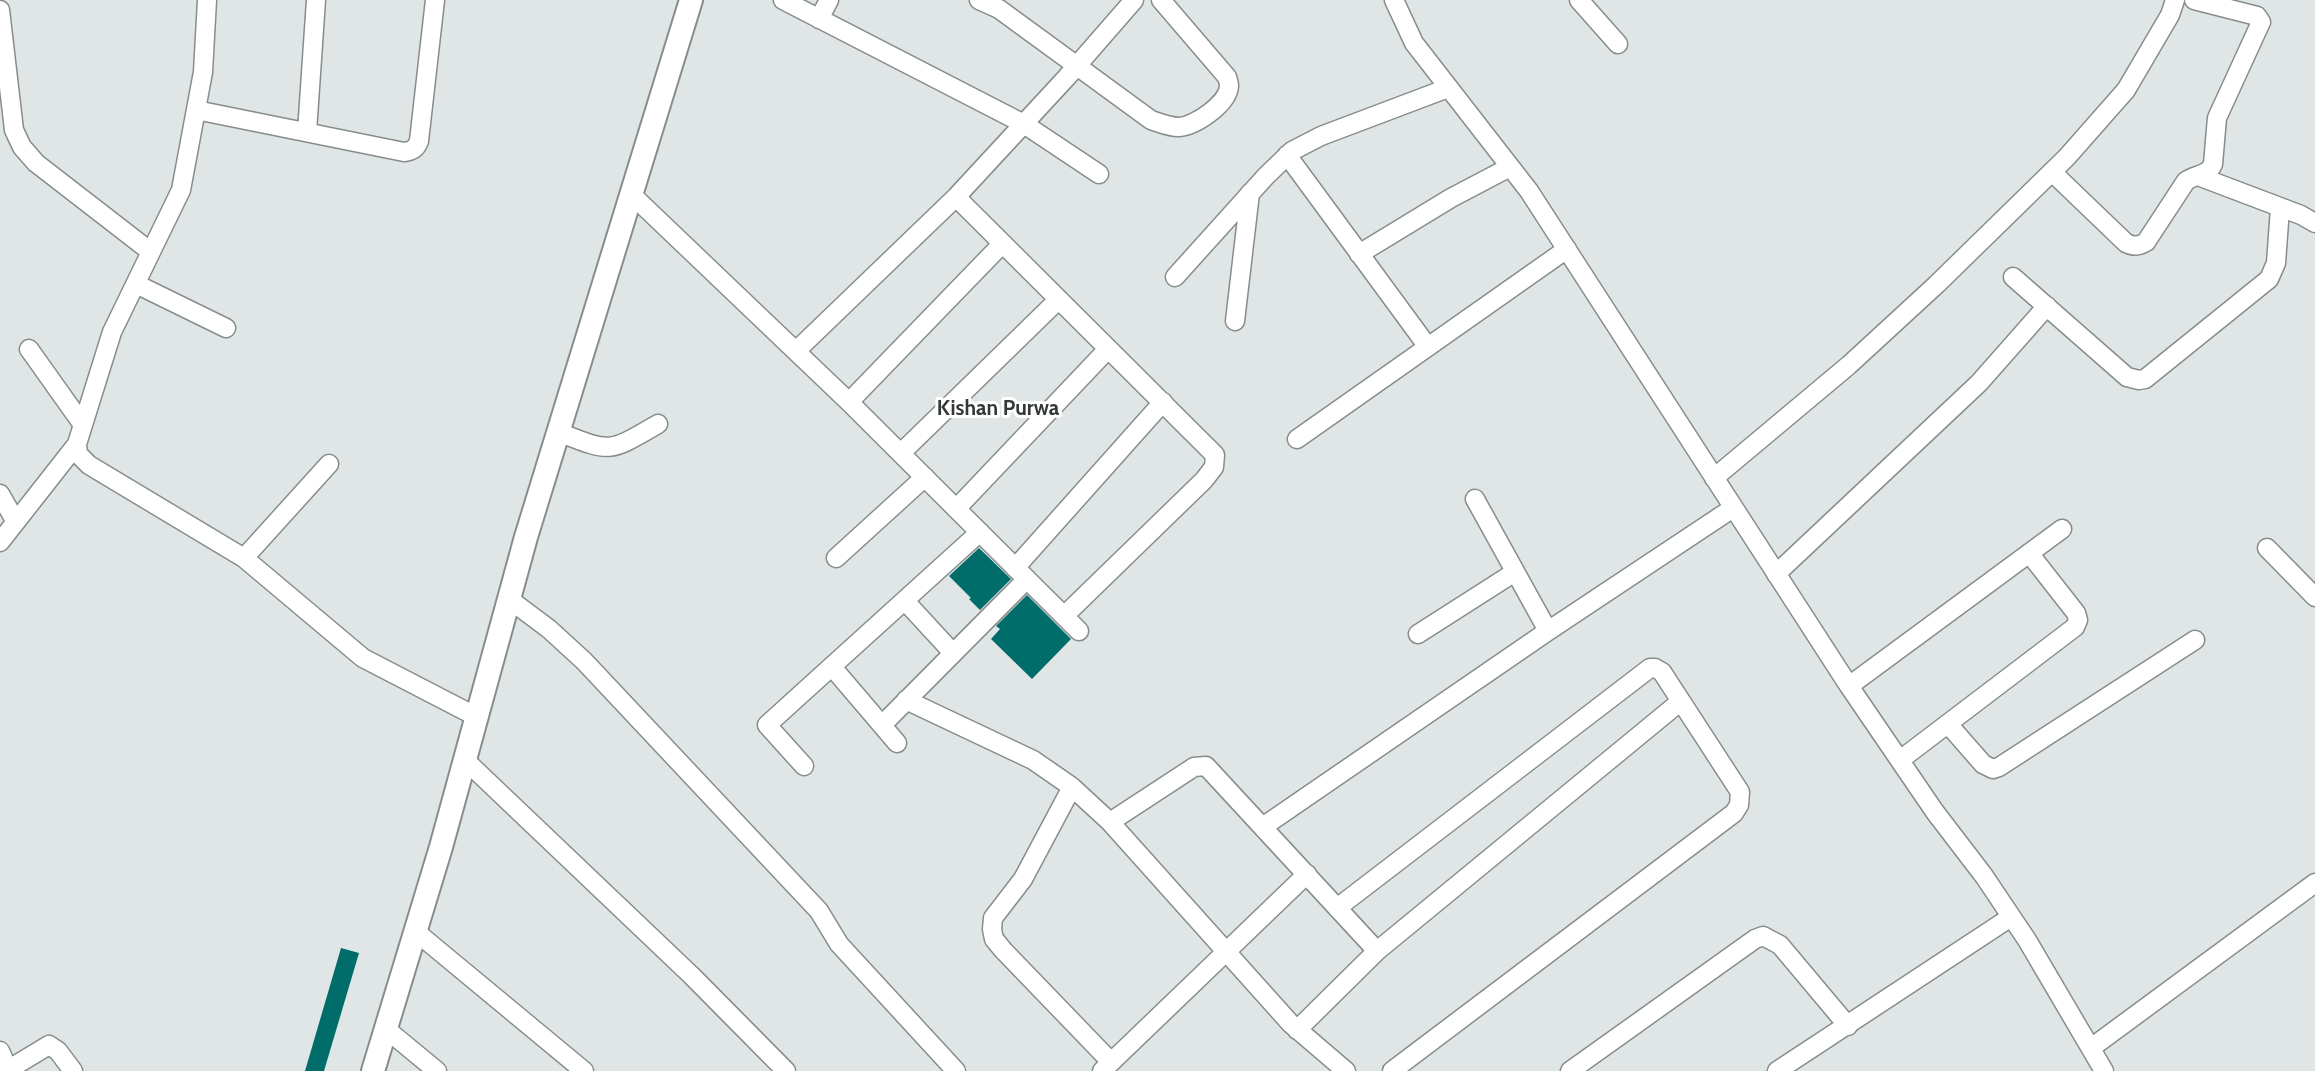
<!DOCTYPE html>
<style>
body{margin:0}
canvas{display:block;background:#e0e5e6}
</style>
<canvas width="2315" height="1071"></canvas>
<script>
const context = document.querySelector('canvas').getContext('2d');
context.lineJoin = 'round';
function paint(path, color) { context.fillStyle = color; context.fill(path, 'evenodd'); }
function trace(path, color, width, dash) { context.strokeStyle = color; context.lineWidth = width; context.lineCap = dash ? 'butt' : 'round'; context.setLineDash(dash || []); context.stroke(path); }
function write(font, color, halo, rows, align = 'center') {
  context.font = font + ' Cabin,sans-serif'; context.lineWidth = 6; context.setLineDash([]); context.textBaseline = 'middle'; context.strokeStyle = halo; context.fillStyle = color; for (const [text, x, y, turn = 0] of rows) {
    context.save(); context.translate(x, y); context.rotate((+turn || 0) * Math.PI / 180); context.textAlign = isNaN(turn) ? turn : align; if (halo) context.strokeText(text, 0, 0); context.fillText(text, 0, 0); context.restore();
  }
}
paint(new Path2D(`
 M979 548 1011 579 980 610 969 599 971 598 949 576Z
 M1027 595 1071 639 1032 679 991 639 1000 629 996 626Z
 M341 948 359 953 324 1071H305Z`), '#016d6b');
const minor = new Path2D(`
 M207 0 203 72 181 190 112 332 77 444 78 454 89 465 244 558 363 658 477 717
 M783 0 1024 124 1099 174
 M979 0 999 9 1151 120C1160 123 1169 127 1179 127 1195 126 1228 104 1229 86 1229 83 1228 80 1227 77L1161 0
 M1394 0 1414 43 1529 191 1849 686 1935 812 1984 876 2027 940 2104 1071
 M1579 0 1618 44
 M0 10 14 130 22 147 36 163 151 252
 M819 19 829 0
 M196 110 404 152C412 151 416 149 419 141L435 0
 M307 132 316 0
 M1287 155 1428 347
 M2052 172 2126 243C2134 247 2139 246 2146 242L2186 181C2196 174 2208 176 2213 164L2217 118 2261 22 2257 16 2194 0
 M2198 176 2301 215 2315 223
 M630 193 849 402 1079 631
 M956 197 1215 455 1214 467 1204 480 1064 616
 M1359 254 1451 198 1510 167
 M1175 277 1266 176 1292 151 1321 136 1448 88
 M2013 277 2127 377 2139 380 2145 379 2269 279 2276 263 2280 208
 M136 284 226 328
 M1235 321 1250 193
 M29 349 83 425
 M796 351 956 197 1067 77 1134 0
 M849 402 1002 244
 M558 432C612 453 608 453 658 424
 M1297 439 1567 249
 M901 453 1058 300
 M1714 478 1849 365 1936 285 2067 157 2126 90 2170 15 2175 0
 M0 494 16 522
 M1475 499 1548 631
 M956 509 1108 349
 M0 542 77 444
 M2267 548 2315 597
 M244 558 329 464
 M836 558 925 477
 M1015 568 1163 402
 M1776 574 1979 383 2047 306
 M509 599 549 629 584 661 819 911 839 944 956 1071
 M905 601 953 653
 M1418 634 1515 572
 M833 668 897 743
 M1849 686 2062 529
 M906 700 1033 760 1072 787 1110 822 1291 1024 1346 1071
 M1948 724 1983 764 1993 769 1999 767 2195 640
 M882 725 1027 579
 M465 760 692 976 786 1071
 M1900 760 2075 627 2078 620 2076 613 2029 553
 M804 766 767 725 980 532
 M1072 787 1023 879 993 918 992 929 994 939 1003 950 1111 1062
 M1110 822 1194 767 1206 766 1377 951
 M1264 826 1548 631 1733 508
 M1337 908 1650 668H1655L1662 672 1740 792 1739 805 1734 813 1392 1071
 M415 931 584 1071
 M386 1029 437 1071
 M1297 1030 1377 951 1681 701
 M2091 1048 2315 883
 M0 1051 8 1069
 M6 1071 49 1045 58 1051 73 1071
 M1102 1071 1307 874
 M1570 1071 1755 939 1763 936 1780 945 1848 1026
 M1777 1071 2011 917`);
const major = new Path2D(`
 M373 1071 441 847 526 537 691 0`);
trace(minor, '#878c8c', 21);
trace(major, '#878c8c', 26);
trace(minor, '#fff', 18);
trace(major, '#fff', 22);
write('bold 21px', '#343839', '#fff', [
 ["Kishan Purwa",998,409]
]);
</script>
